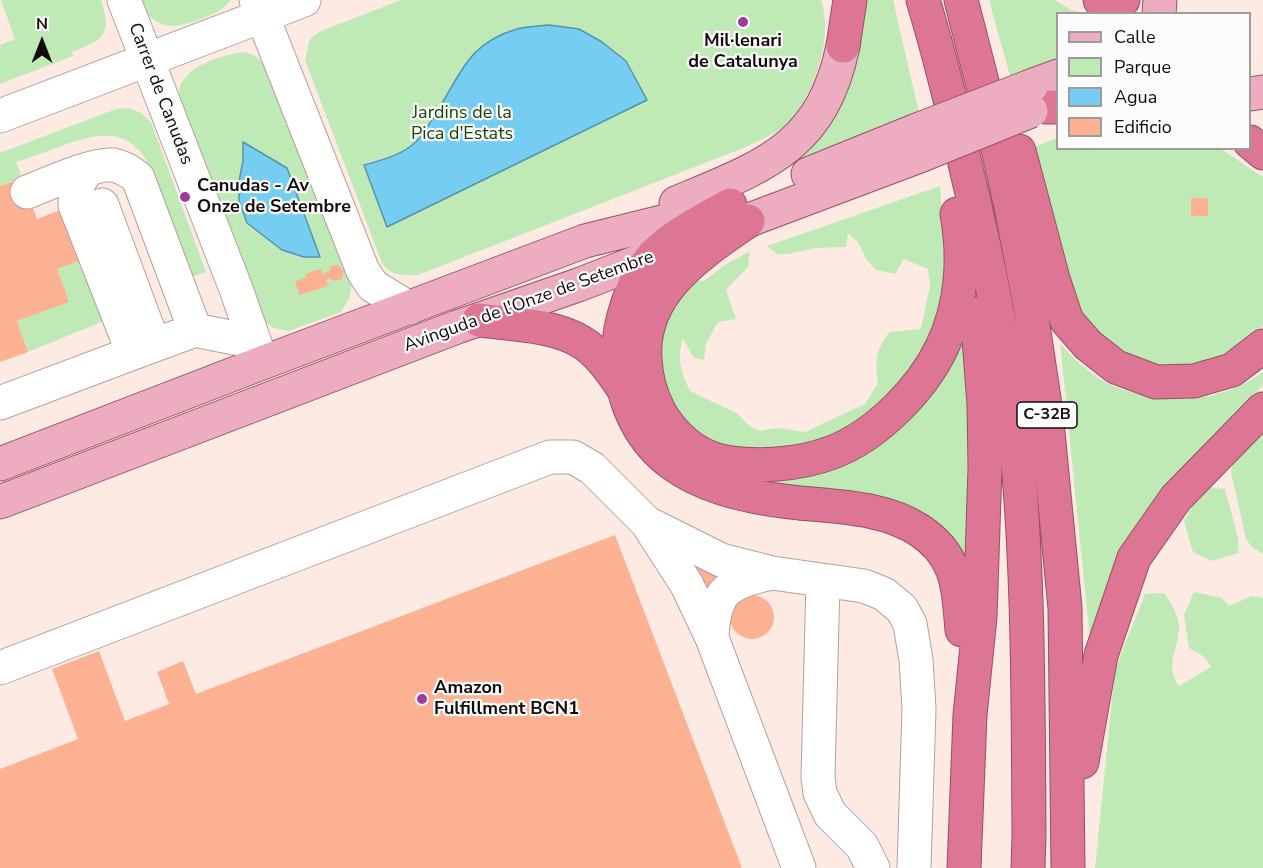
<!DOCTYPE html>
<meta charset="utf-8">
<style>
body{margin:0}
#map{position:relative;width:1263px;height:868px;overflow:hidden;background:#fdebe3;font-family:"Nunito Sans",sans-serif}
canvas{display:block}
.legend{position:absolute;left:1056px;top:12px;width:195px;height:138px;box-sizing:border-box;background:#fcfcfc;border:2px solid #9e9c9b;margin:0;padding:8px 10px;list-style:none;font-size:18px;color:#110b09}
.legend li{display:flex;align-items:center;gap:12px;height:30px}
.legend b{width:30px;border:2px solid #9e9c9b}
.north{position:absolute;left:12px;top:12px;width:60px;height:60px;-webkit-text-stroke:4px #fcfcfc;paint-order:stroke;rotate:0deg;font-size:16px;font-weight:700;line-height:24px;text-align:center;color:#110b09}
.north::after{content:'';display:block;margin:auto;width:21px;height:27px;background:#110b09;clip-path:polygon(50% 0,100% 100%,50% 72%,0 100%)}
</style>
<div id="map">
<canvas width="1263" height="868"></canvas>
<ul class="legend">
<li><b style="height:8px;background:#ebadbf"></b>Calle</li>
<li><b style="height:16px;background:#bfeab5"></b>Parque</li>
<li><b style="height:16px;background:#75cdf1"></b>Agua</li>
<li><b style="height:16px;background:#fdb193"></b>Edificio</li>
</ul>
<div class="north">N</div>
</div>
<script>
const context = document.querySelector('canvas').getContext('2d');
context.lineJoin = 'round';
function paint(path, color) { context.fillStyle = color; context.fill(path, 'evenodd'); }
function trace(path, color, width, dash) { context.strokeStyle = color; context.lineWidth = width; context.lineCap = dash ? 'butt' : 'round'; context.setLineDash(dash || []); context.stroke(path); }
function write(font, color, halo, rows, align = 'center') {
  context.font = font + ' "Nunito Sans",sans-serif'; context.lineWidth = 4.5; context.setLineDash([]); context.textBaseline = 'middle'; context.strokeStyle = halo; context.fillStyle = color; for (const [text, x, y, turn = 0] of rows) {
    context.save(); context.translate(x, y); context.rotate((+turn || 0) * Math.PI / 180); context.textAlign = isNaN(turn) ? turn : align; if (halo) context.strokeText(text, 0, 0); context.fillText(text, 0, 0); context.restore();
  }
}
paint(new Path2D(`
 M1 0H101C113 35 103 40 72 52L73 56 0 84V45L15 39Z
 M138 0H231C223 10 214 14 203 18 173 30 155 31 138 0Z
 M401 0H821C834 38 814 97 786 125 776 134 758 141 746 147L418 275C400 275 393 277 382 263L305 60 310 39 321 31Z
 M861 0H893L920 117 779 167Z
 M989 0H1055L1071 10 1084 13 1058 14 1057 65 1011 80Z
 M243 52 254 55 272 69 352 284 349 299 341 312 289 331 274 328 260 319 178 101C179 97 179 91 180 86 189 65 222 55 243 52Z
 M129 108 141 113 151 122 206 272 191 277 149 165C128 127 100 133 64 145 48 151 32 157 16 162L22 178 0 186V153L116 109Z
 M1057 138 1058 148 1221 149 1263 177V326L1245 347 1210 365 1169 369 1128 359 1075 313 1027 150Z
 M940 186 948 289 931 341 886 402 843 432 792 448 736 449 712 440 694 427 677 412 667 393 659 372 663 329 670 309 694 281H704L723 266 750 251 748 267 726 290 736 319 718 322 706 344 704 360 694 358 683 339C676 358 682 374 690 391L738 414 748 425 759 431 778 428 805 432 865 404 878 383C875 361 875 350 890 332L921 329 930 285 928 269 904 259 895 274 876 270 866 259 858 242 848 233 846 247 815 248 788 254H777L767 246Z
 M82 260 104 321 28 352 17 321 68 302 57 269Z
 M963 332 971 447 969 565 958 552 765 487 692 458 806 470Z
 M1060 343C1071 356 1083 367 1097 377 1108 385 1123 390 1136 393 1180 405 1226 399 1263 372V385L1220 432 1090 640Z
 M1263 424V554L1252 547 1246 539 1231 472 1236 448Z
 M1209 487 1225 489 1238 538 1239 553 1211 561 1193 552 1184 521 1194 503Z
 M1194 592 1222 598 1229 606 1252 596 1263 598V868H1095L1115 669 1145 594 1164 593C1171 602 1179 615 1179 627 1179 649 1164 665 1179 686L1211 667 1203 656 1189 648 1184 615Z`), '#bfeab5');
const water = new Path2D(`
 M549 25 579 29 602 42 626 61 647 100 387 227 364 165C379 161 398 156 411 146 422 138 429 124 436 113 461 74 468 43 517 29 527 26 539 26 549 25Z
 M243 142 287 168 320 257H304L282 250 247 223 239 201V181L243 161Z`);
paint(water, '#75cdf1');
trace(water, '#5793ab', 1.5);
paint(new Path2D(`
 M22 178 37 219 63 209 82 260 57 269 69 302 17 321 28 352 0 362V186Z
 M1191 198H1208V216H1191Z
 M332 265H337L342 268 344 272 342 279 333 281 330 278 326 280 329 286 299 295 295 281 306 278 305 274 321 269 323 274 328 272Z
 M615 535 742 868H0V769L78 739 52 669 99 651 125 721 169 704 157 672 183 661 196 694Z
 M692 549 720 577 707 590 679 562Z
 M730 617a22 22 0 1 1 44 0a22 22 0 1 1-44 0Z`), '#fdb193');
const minor = new Path2D(`
 M124 0 236 289 262 363
 M256 0 363 271 373 286 409 308
 M0 116 304 0
 M88 170C78 181 75 190 75 205L133 353 195 330
 M27 192C48 184 93 163 113 165 123 167 131 172 138 178L195 330 254 342
 M102 205 154 345
 M0 403 133 353
 M647 523 721 560 772 573 864 586 884 594 902 609 910 624 916 660 919 709 914 868
 M823 581 818 777 820 793 830 814 862 846 873 868
 M712 638C714 590 728 582 772 573
 M0 668 550 457H573L592 468 647 523 687 585 712 638 799 868`);
const major = new Path2D(`
 M1159 14 1160 0
 M1031 86 1058 76
 M1250 94 1263 92
 M808 174 917 130
 M676 203C764 166 822 148 843 46
 M720 231 922 155
 M0 464 262 363 585 241 714 209
 M0 502 457 327 578 285 666 251`);
const highway = new Path2D(`
 M923 0C940 56 954 114 967 172 986 251 1003 332 1013 413 1029 553 1028 694 1029 835L1028 868
 M961 0 989 109 1010 202 1030 305 1046 412 1065 608 1068 868
 M1100 0H1123
 M843 46 850 0
 M1046 107H1058
 M1250 142 1263 153
 M1019 151 1053 279 1067 321 1088 345 1116 367 1156 382 1194 381 1232 370 1263 346
 M730 205C704 220 675 234 654 255 633 278 617 326 619 357 627 460 698 492 791 502 833 507 882 506 919 530 959 556 958 588 962 630
 M748 221C700 254 640 292 645 359 646 378 650 394 659 411 672 434 694 455 721 461 756 468 799 465 833 452 877 435 922 389 942 347 962 306 965 258 957 214
 M479 320C511 324 556 325 583 343 600 354 612 372 623 388
 M1082 762 1101 655 1134 558 1176 498 1263 409
 M964 868 970 715 980 617 985 468 984 404 977 314`);
trace(minor, '#b3a19a', 35);
trace(major, '#965163', 35);
trace(highway, '#965163', 35);
trace(minor, '#fff', 33);
trace(major, '#ebadbf', 33);
trace(highway, '#dd7694', 33);
const majorBridge = new Path2D(`
 M917 130 1031 86
 M922 155 1031 111`);
trace(majorBridge, '#965163', 35, []);
trace(majorBridge, '#ebadbf', 33);
for (const [x, y, r, color] of [
 [743,22,6,"#a03a9d"],
 [185,197,6,"#a03a9d"],
 [422,699,6,"#a03a9d"]
]) { const dot = new Path2D(); dot.arc(x, y, r, 0, 2 * Math.PI); context.fillStyle = color; context.fill(dot); trace(dot, '#fcfcfc', 2); }
for (const [x, y, w] of [
 [1047,415,60]
]) { const box = new Path2D(); box.roundRect(x - w / 2, y - 13, w, 26, 4.5); context.fillStyle = '#fcfcfc'; context.fill(box); trace(box, '#110b09', 1.5); }
write('bold 16px', '#110b09', null, [
 ["C-32B",1047,415]
]);
write('bold 18px', '#110b09', '#fcfcfc', [
 ["Mil·lenari",743,42,"center"],
 ["de Catalunya",743,63,"center"],
 ["Canudas - Av",197,187],
 ["Onze de Setembre",197,208],
 ["Amazon",434,689],
 ["Fulfillment BCN1",434,710]
], 'left');
write('18px', '#110b09', '#fcfcfc', [
 ["Carrer de Canudas",160,94,69],
 ["Avinguda de l'Onze de Setembre",529,302,-20]
]);
write('18px', '#154406', '#fcfcfc', [
 ["Jardins de la",462,114],
 ["Pica d'Estats",462,135]
]);
</script>
